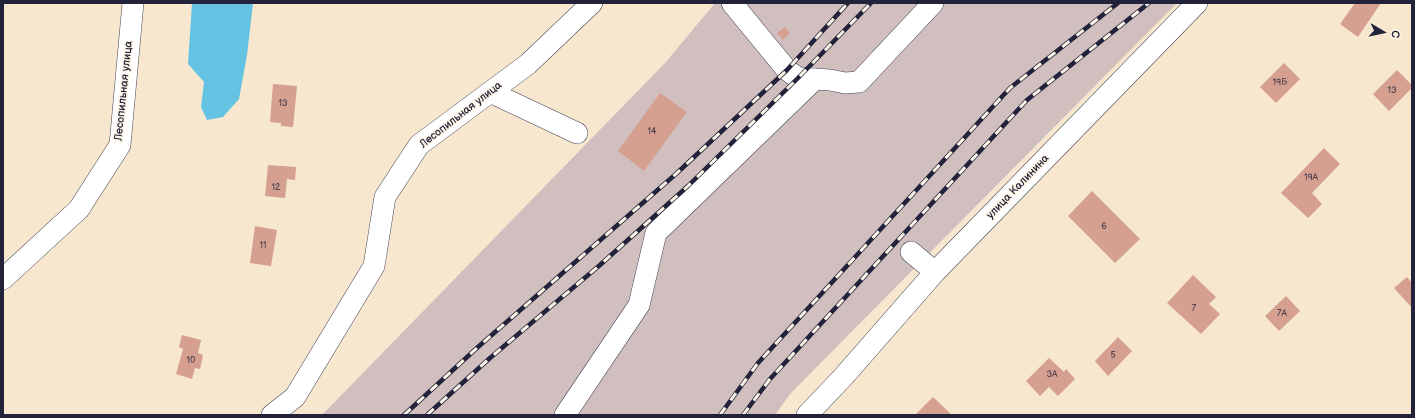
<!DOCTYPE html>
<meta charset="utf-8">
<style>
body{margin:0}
#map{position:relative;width:1415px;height:418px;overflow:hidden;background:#f6e7ce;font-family:"Balsamiq Sans",sans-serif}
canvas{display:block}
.frame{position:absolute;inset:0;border:4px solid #22223b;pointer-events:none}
.north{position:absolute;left:1363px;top:12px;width:40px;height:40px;-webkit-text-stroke:3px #fcf5e5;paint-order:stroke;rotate:99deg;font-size:11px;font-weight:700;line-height:16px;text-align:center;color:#22223b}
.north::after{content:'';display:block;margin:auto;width:14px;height:18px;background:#22223b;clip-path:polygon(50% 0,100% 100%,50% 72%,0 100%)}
</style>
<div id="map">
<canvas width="1415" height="418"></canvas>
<div class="frame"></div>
<div class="north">С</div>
</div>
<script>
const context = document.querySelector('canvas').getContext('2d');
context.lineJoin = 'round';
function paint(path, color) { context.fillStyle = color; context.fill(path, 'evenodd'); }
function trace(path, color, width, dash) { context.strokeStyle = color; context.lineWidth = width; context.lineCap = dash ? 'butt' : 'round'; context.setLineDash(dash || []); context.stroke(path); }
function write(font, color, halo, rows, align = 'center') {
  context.font = font + ' "Balsamiq Sans",sans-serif'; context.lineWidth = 3; context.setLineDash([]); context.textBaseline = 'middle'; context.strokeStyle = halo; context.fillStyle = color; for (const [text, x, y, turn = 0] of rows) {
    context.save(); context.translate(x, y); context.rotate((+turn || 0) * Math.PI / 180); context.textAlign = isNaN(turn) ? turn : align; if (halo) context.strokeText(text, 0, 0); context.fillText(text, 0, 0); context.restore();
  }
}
paint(new Path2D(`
 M715 3H1177L790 394 775 415H322L665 63Z`), '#d1bfbf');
paint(new Path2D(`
 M192 3H253L247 55 239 99 223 117 207 120 201 107 204 82 188 64Z`), '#64c2e2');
paint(new Path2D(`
 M1355 3H1381L1358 37 1340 24Z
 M785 27 790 33 783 40 777 33Z
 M1284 63 1300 79 1276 103 1260 87Z
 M1397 70 1412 85V88L1389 111 1373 94Z
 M273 84 297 86 293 127 281 126V123L270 122Z
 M660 93 687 112 644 171 618 151Z
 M1324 148 1340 164 1312 193 1322 204 1308 218 1281 193Z
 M268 165 296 167 295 180 287 179 285 198 265 196Z
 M1092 191 1140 239 1115 263 1068 216Z
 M255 226 277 230 271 266 250 263Z
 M1193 275 1216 297 1209 304 1220 314 1201 334 1167 303Z
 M1407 277 1412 283V308L1394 288Z
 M1286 296 1300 311 1279 331 1265 316Z
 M182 335 201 340 198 353 203 355 200 369 195 368 192 379 176 374 183 349 179 347Z
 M1118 337 1132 351 1108 376 1095 361Z
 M1049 358 1064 372 1066 369 1075 379 1058 396 1049 387 1040 396 1026 381Z
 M933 397 952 415H915Z`), '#d5a090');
const minor = new Path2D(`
 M732 3 787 70 798 78 830 80 845 83 859 82 933 3
 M490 92 577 133
 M911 252 935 272
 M3 279 79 209 120 145 133 3
 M272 415 295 397 374 266 385 197 419 145 528 64 592 3
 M565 415 639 305 656 233 815 79
 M807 415 844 376 935 272 1197 3`);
trace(minor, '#424051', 22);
trace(minor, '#fff', 21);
const rail = new Path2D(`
 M404 415 478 347 677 173 787 70 848 3
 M427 415 490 358 600 265 688 186 798 78 871 3
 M720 415 758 363 1010 88 1118 3
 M743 415 770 379 1027 100 1149 3`);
trace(rail, '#22223b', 4.5);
trace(rail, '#fcf5e5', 3, [9]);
write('9px', '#4f4250', null, [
 ["19Б",1280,83],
 ["13",1392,91],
 ["13",283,104],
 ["14",652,132],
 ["19А",1311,178],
 ["12",276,188],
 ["6",1104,227],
 ["11",263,246],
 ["7",1194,309],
 ["7А",1282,314],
 ["5",1113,356],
 ["10",191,361],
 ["3А",1052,375]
]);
write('11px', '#22223b', '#fcf5e5', [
 ["Лесопильная улица",124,91,-84],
 ["Лесопильная улица",461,115,-38],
 ["улица Калинина",1018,187,-46]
]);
</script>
